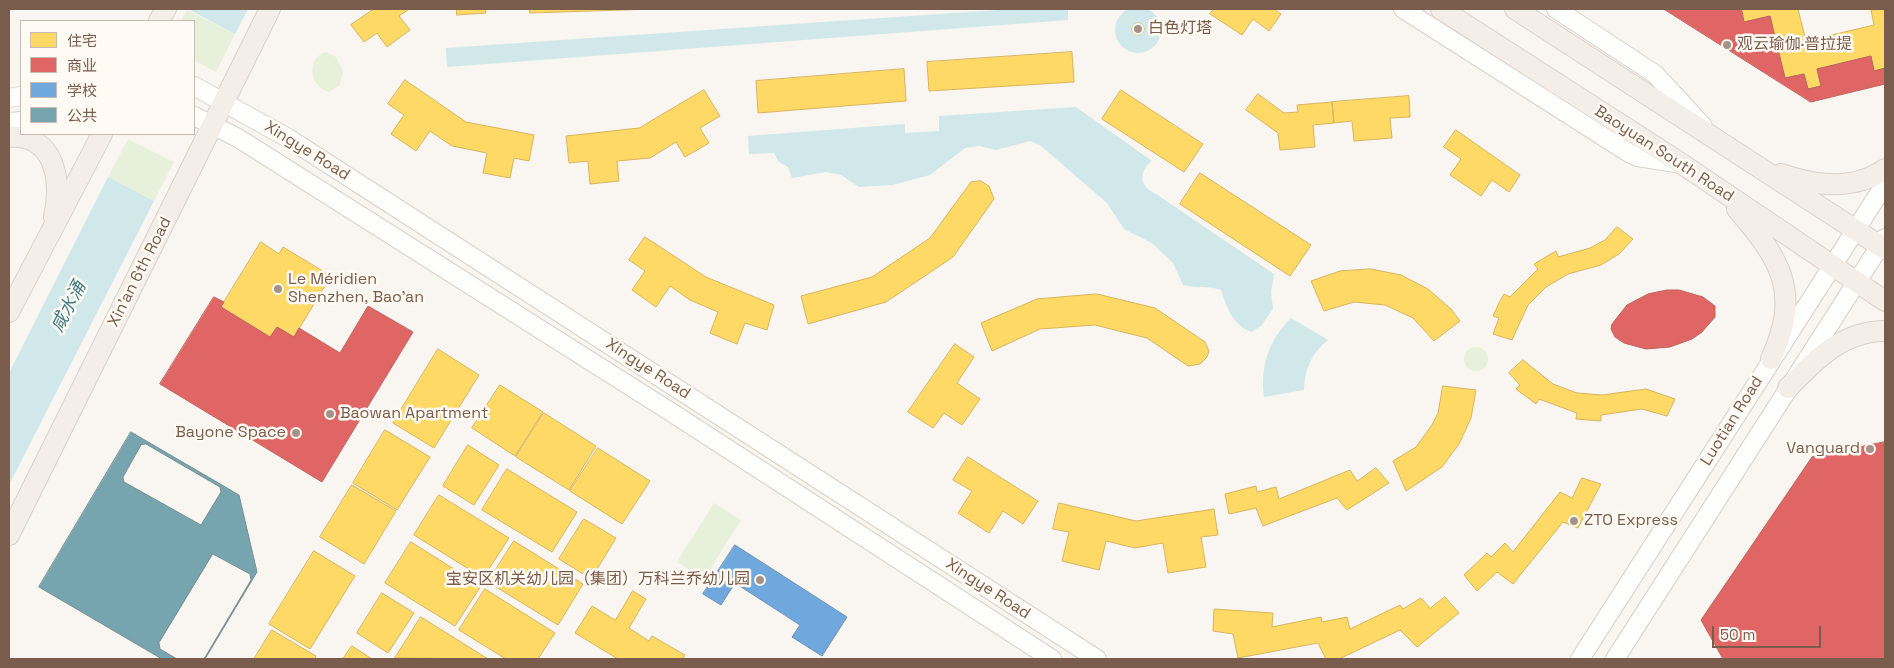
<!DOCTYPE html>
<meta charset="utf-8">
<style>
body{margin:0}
#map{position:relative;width:1894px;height:668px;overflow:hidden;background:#f9f5f0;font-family:"Space Grotesk","Noto Sans SC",sans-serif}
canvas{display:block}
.frame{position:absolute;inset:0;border:10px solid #7a5c4d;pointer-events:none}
.legend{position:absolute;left:20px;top:20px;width:175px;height:115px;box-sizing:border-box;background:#fffaf3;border:1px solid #cabbb1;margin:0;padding:6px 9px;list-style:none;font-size:15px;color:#7a5c4d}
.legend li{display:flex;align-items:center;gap:10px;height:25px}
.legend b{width:25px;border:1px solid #cabbb1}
.scale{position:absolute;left:1712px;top:626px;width:109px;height:22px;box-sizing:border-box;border:2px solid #7a5c4d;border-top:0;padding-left:6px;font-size:15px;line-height:18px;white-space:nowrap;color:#7a5c4d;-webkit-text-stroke:4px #fffaf3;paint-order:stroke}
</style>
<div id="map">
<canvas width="1894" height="668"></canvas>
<div class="frame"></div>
<ul class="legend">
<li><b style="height:14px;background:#ffd966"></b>住宅</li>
<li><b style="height:14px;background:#e06666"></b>商业</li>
<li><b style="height:14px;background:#6fa8dc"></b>学校</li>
<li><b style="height:14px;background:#76a5af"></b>公共</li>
</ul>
<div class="scale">50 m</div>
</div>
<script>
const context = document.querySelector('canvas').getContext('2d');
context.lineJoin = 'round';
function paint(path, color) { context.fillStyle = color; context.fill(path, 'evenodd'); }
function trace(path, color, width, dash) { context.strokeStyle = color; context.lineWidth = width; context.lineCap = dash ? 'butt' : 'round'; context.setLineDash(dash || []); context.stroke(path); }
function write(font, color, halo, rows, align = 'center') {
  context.font = font + ' "Space Grotesk","Noto Sans SC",sans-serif'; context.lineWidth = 5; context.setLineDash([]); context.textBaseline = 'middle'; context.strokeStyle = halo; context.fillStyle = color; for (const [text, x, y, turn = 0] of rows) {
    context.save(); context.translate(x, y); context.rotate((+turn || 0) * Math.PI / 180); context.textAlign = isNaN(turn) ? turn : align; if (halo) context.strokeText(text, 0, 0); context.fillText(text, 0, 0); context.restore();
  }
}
paint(new Path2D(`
 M187 10 235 34 216 72 194 60V21H181Z
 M326 52 336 57 343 71 340 85 329 92C310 87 305 58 326 52Z
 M128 139 174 162 154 201 108 177Z
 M1464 359a12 12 0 1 1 24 0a12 12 0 1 1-24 0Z
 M714 503 741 520 704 579 677 562Z`), '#e7f0db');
paint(new Path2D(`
 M1115 30a23 23 0 1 1 46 0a23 23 0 1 1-46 0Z
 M188 9H248L235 34Z
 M1012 9H1068V20L447 67 446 48Z
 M1076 107 1152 161C1138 172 1139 187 1156 194L1274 274 1271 292 1273 309 1261 326 1251 332C1233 325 1227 308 1221 290 1208 285 1197 289 1183 285L1173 263 1152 243 1124 229 1107 203 1040 145 1030 141 996 150 979 146 965 148 930 175 892 185 859 187 841 175 826 172 792 178 788 167 779 162 774 153 749 154 748 136 905 124V133L939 131V116Z
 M108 177 154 201 9 485V373Z
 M1291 318 1328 340C1312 353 1304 369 1304 390L1264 397C1260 366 1269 340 1291 318Z`), '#d0e8ea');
const homes = new Path2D(`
 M374 9H409L399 16 410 30 387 47 377 33 364 42 351 25Z
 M457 9H485L486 13 457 15Z
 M530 9H654L530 13Z
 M1214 9H1274L1281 14 1269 31 1253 19 1242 35 1210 14Z
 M1741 9H1798L1806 41 1874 25 1871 10 1885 9V68L1874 71 1871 56 1817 69 1821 86 1808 89 1804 74 1785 78 1770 16 1744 22Z
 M1132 29a6 6 0 1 1 12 0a6 6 0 1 1-12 0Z
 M1072 52 1074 82 929 91 927 62Z
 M904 69 906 101 758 113 756 81Z
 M405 80 466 122 534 135 529 161 514 158 510 178 483 173 487 153 452 146 430 131 416 151 391 134 404 115 388 104Z
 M704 90 720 116 700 128 709 143 685 157 676 142 650 158 617 161 619 181 590 184 588 161 569 163 566 136 639 128Z
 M1121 90 1203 144 1184 172 1102 119Z
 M1258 94 1284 113 1298 112 1297 105 1332 102 1334 123 1313 125 1315 147 1280 150 1278 133 1246 110Z
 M1409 96 1410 117 1390 118 1392 138 1354 141 1352 121 1334 123 1332 102Z
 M1456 130 1520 175 1509 192 1492 180 1481 196 1450 175 1461 159 1444 147Z
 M1200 173 1311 245 1290 276 1180 204Z
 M981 181 989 186 994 199 953 257 886 302 808 324 801 296 872 277 930 238 971 182Z
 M1617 227 1633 239 1619 254 1601 265 1568 274 1546 287 1528 305 1512 340 1493 334 1499 318 1493 316 1500 301 1504 294 1510 297 1538 269 1534 264 1556 251 1558 257 1590 248 1605 240Z
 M645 237 706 277 774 305 767 330 745 323 737 344 710 333 718 312 690 300 670 286 656 307 632 290 645 271 629 260Z
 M261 242 279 254 283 247 331 276 294 337 277 327 270 337 221 307Z
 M1371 269 1401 275 1428 289 1451 309 1460 321 1434 341 1413 318 1385 305 1354 302 1324 311 1311 281 1340 271Z
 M1097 294 1155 308 1205 342 1209 351 1207 357 1200 364 1188 366 1147 338 1095 325 1040 329 992 351 981 323 1037 299Z
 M955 344 974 357 957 383 980 399 962 425 944 413 933 428 908 412Z
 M438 349 479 375 434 448 393 423Z
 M340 355 377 377 319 473 282 452Z
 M1523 360 1553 384 1577 393 1602 395 1646 389 1675 399 1667 416 1642 409 1601 415V421L1576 419 1577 413 1539 399 1536 404 1516 389 1520 385 1509 373Z
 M500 385 543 412 515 456 472 428Z
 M1443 386 1476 390 1471 418 1459 444 1442 467 1406 491 1393 461 1416 447 1432 425 1438 413Z
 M544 413 596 446 569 490 516 457Z
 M385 430 430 457 397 510 353 483Z
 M468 445 499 465 474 505 443 486Z
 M598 448 650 481 622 524 570 491Z
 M1884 455 1885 475 1865 478 1843 492 1846 502 1857 499 1862 516 1816 530 1812 515 1825 511 1822 498 1798 495 1802 475 1820 480 1836 476 1855 464 1860 470 1882 466Z
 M968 457 1038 501 1023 524 1003 511 989 533 958 513 972 491 953 480Z
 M1376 468 1389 483 1347 510 1337 498 1263 526 1256 508 1229 514 1225 494 1256 486 1257 492 1276 487 1279 499 1350 470 1357 481Z
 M507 469 577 512 552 552 482 510Z
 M1582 478 1601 484 1578 528 1563 522 1513 584 1497 572 1477 591 1464 575 1487 553 1491 557 1505 543 1513 552 1560 492 1572 498Z
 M352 485 396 511 364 564 320 537Z
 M439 495 509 538 483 578 414 535Z
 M1059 503 1136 521 1214 509 1218 535 1201 537 1206 567 1168 573 1163 543 1135 548 1106 541 1099 570 1062 561 1069 532 1053 529Z
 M584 519 616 538 591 579 559 559Z
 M514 541 583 584 558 625 488 582Z
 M411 542 481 586 455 626 385 583Z
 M314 551 355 576 310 649 269 624Z
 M1788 566 1801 582 1772 602 1775 608 1784 603 1792 619 1762 635 1753 619 1761 615 1759 610 1725 620 1720 600 1749 592 1764 585Z
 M485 589 555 633 538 659H506L459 630Z
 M633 591 646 599 629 628 649 641 652 636 685 655 683 659H618L575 633 592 606 615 620Z
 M382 593 414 613 388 653 357 633Z
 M1445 597 1459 613 1417 647 1400 630 1339 659H1326L1318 643 1238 658 1233 634 1213 631 1214 609 1273 613 1272 627 1321 617 1322 622 1347 617 1350 629 1400 605 1403 609 1421 598 1430 608Z
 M421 617 488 659 395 658Z
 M272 630 316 656 315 659H254Z
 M352 646 372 659H343Z`);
paint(homes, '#ffd966');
trace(homes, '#d7b45e', 1);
const shops = new Path2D(`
 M1664 9H1739L1742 11 1744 22 1770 16 1785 78 1804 74 1808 89 1821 86 1817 69 1871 56 1874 71 1885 68V84L1811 102Z
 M1667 290H1679L1703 297 1715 306V317L1702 332 1692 339 1670 347 1646 349 1624 343 1615 337 1611 329 1612 324 1627 305 1648 294Z
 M214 297 224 302 221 307 270 337 277 327 294 337 299 328 340 353 368 306 413 332 322 482 160 384Z
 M1885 442V659H1723L1701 620 1812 457Z`);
paint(shops, '#e06666');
trace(shops, '#c1635e', 1);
const schools = new Path2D(`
 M735 545 847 617 822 656 792 637 800 625 735 583 721 605 703 594Z`);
paint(schools, '#6fa8dc');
trace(schools, '#7291b1', 1);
const public = new Path2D(`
 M131 432 239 495 257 572 205 659H162L39 587Z
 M146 444 220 487 221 492 201 525 124 482 123 477 141 445Z
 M213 554 250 574 251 580 204 659H177L160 649 159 643Z`);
paint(public, '#76a5af');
trace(public, '#778f92', 1);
const secondary = new Path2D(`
 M1403 9 1629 153 1638 157 1682 164
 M1556 9 1655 74 1703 126
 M194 86 288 138 1097 659
 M9 98 21 96
 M194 116 238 138 674 414 1052 659
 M9 122 21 121
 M1580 659 1885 184
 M1615 659 1885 238`);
const primary = new Path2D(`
 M1441 9 1682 164 1885 301
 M1515 9 1885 249
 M159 21 166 9
 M9 137C55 133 62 181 54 217
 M1781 174C1816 186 1853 191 1885 169
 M1737 209C1782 261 1801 293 1771 359
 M9 312 102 134
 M1788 388C1816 359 1843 331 1885 331
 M9 535 270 9`);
trace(secondary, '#d9d2cb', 20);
trace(primary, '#dad1cc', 22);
trace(secondary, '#fefefd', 18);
trace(primary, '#f3eee8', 20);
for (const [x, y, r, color] of [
 [1138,29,5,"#a69286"],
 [1727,45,5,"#a69286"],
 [278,289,5,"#a69286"],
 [330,414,5,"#a69286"],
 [296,433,5,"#a69286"],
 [1870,449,5,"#a69286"],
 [1574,521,5,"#a69286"],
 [760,580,5,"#a69286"]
]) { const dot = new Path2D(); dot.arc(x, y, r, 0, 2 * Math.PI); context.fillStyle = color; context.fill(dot); trace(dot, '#fffaf3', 2); }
write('16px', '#7a5c4d', '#fffaf3', [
 ["白色灯塔",1148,29],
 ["观云瑜伽·普拉提",1737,45],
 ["Le Méridien",288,280],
 ["Shenzhen, Bao'an",288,298],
 ["Baowan Apartment",340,414],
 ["Bayone Space",286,433,"right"],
 ["Vanguard",1860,449,"right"],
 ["ZTO Express",1584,521],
 ["宝安区机关幼儿园（集团）万科兰乔幼儿园",750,580,"right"]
], 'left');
write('16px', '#7a5c4d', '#fffaf3', [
 ["Xingye Road",307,151,32],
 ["Baoyuan South Road",1664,154,33],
 ["Xin'an 6th Road",140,272,-63],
 ["Xingye Road",648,369,33],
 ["Luotian Road",1732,421,-58],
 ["Xingye Road",988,589,33]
]);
write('italic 18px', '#437c86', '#fffaf3', [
 ["咸水涌",69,307,-63]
]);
</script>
